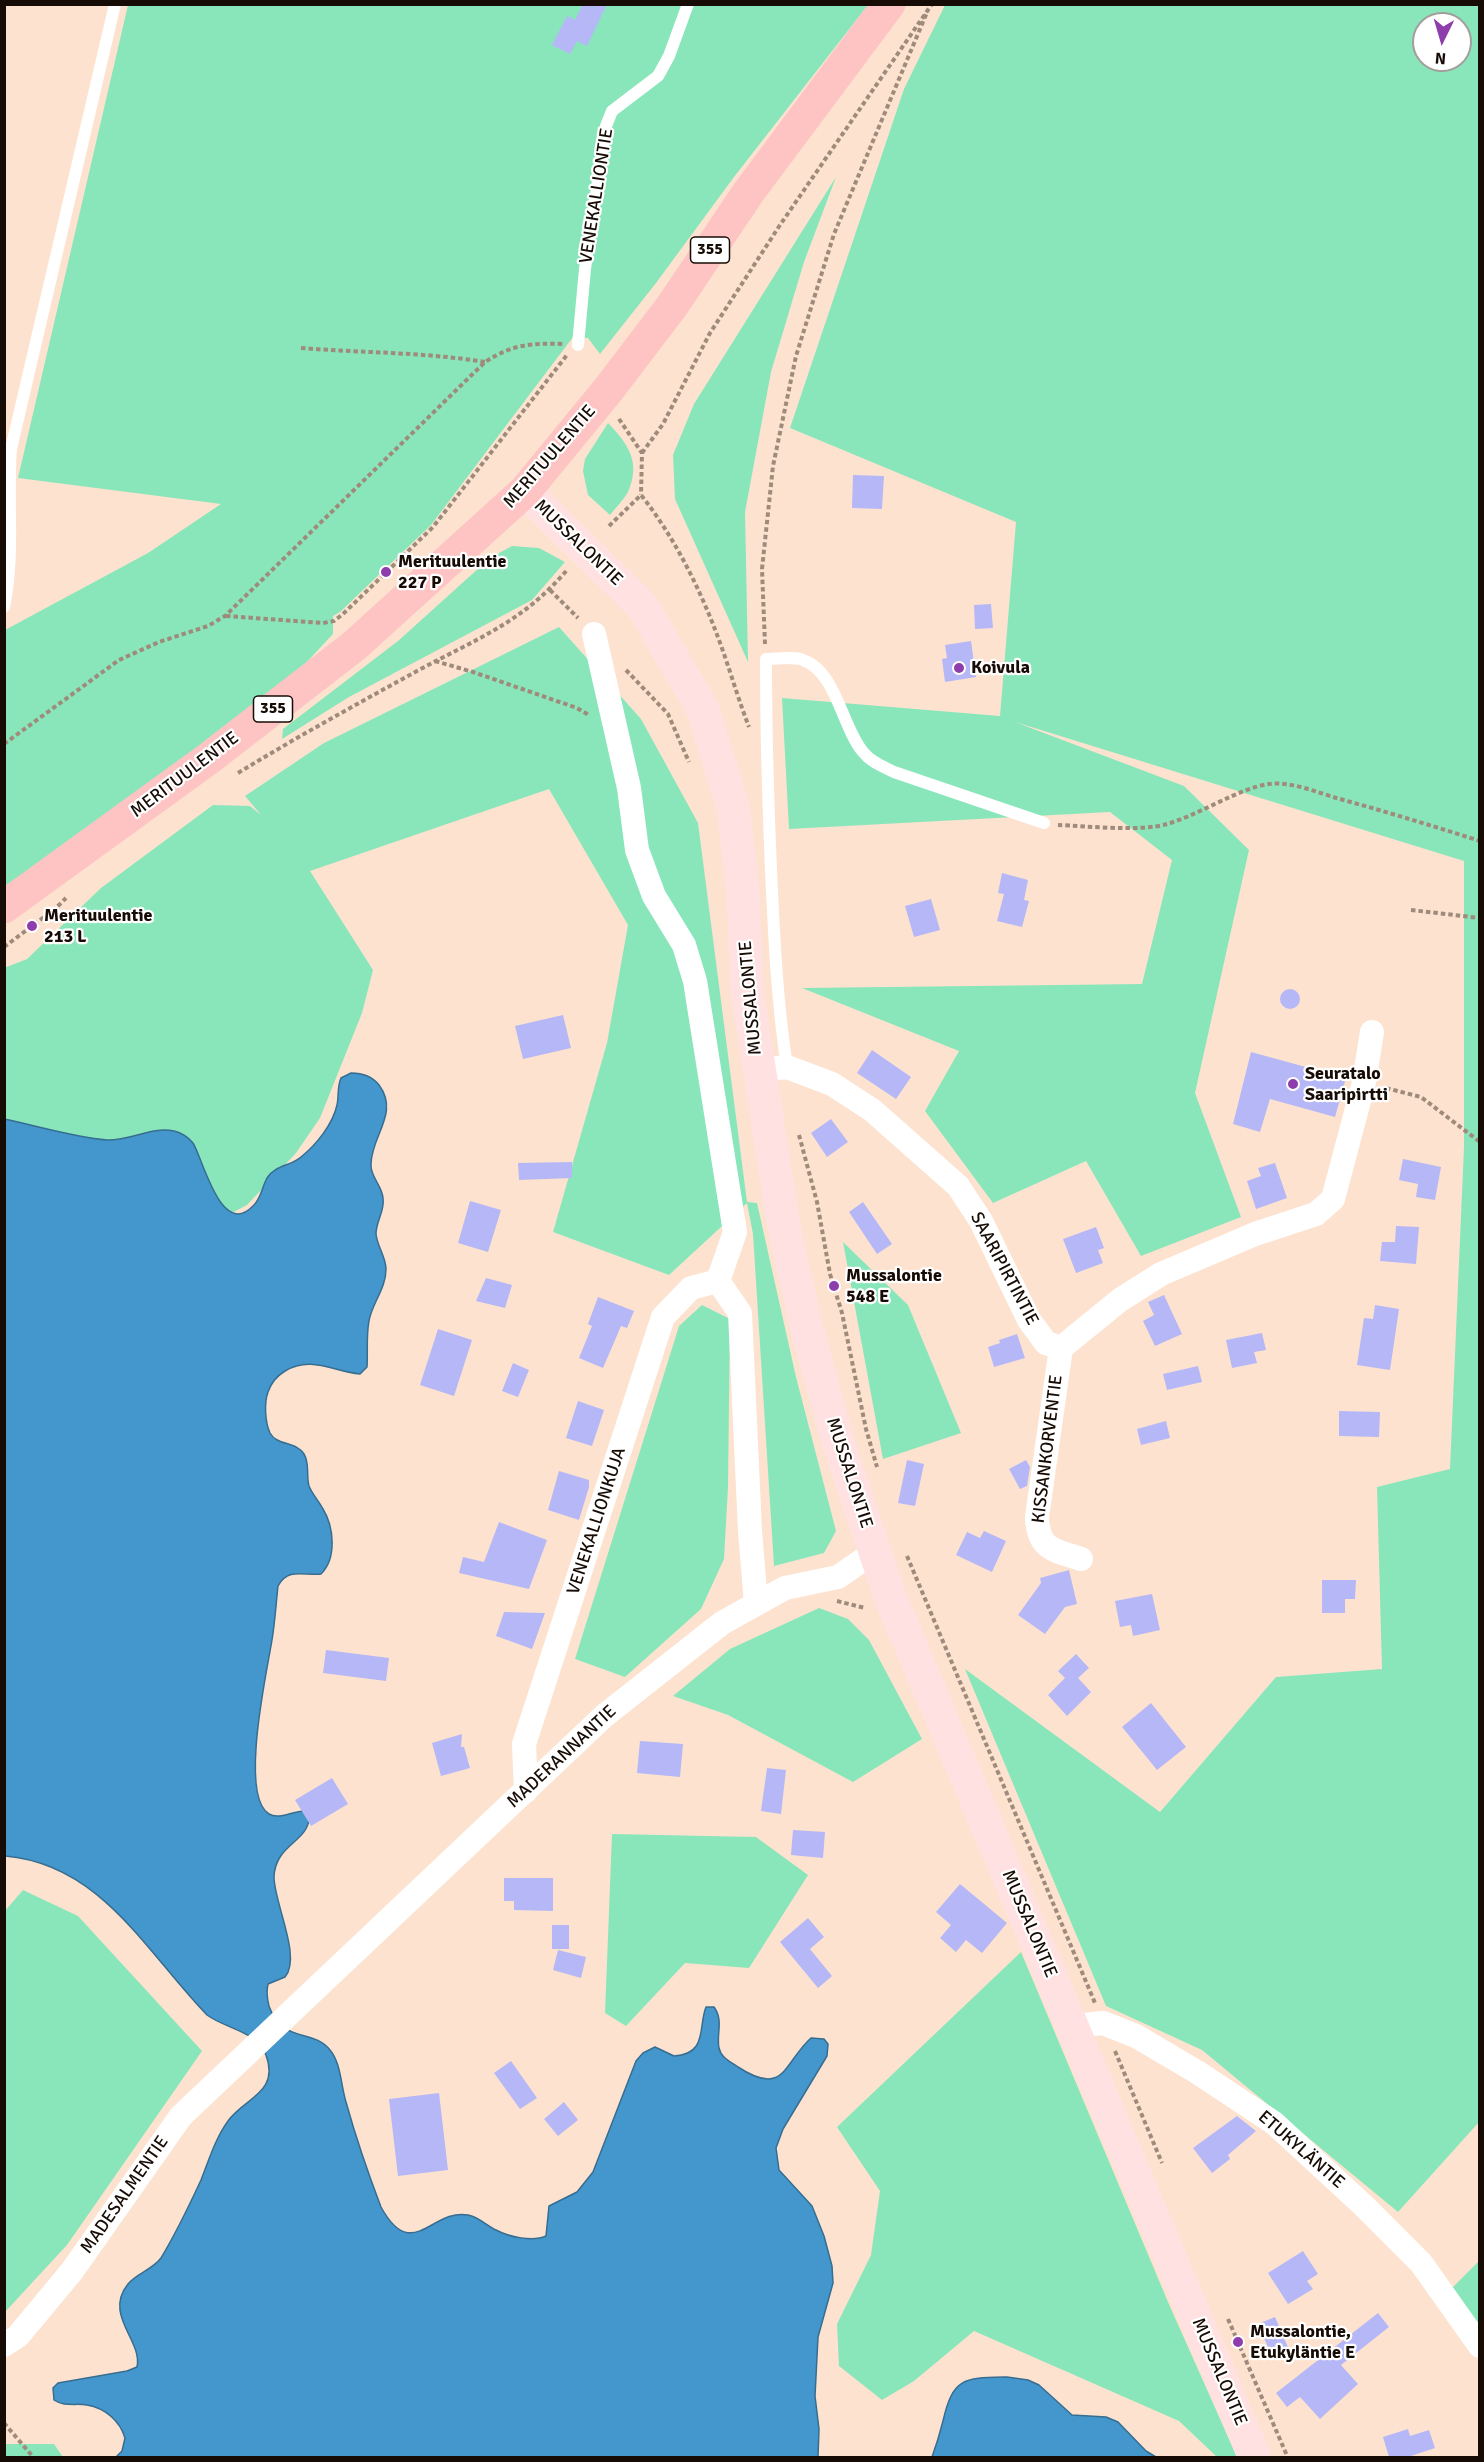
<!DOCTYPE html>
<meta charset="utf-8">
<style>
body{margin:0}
#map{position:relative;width:1484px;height:2462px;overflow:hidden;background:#fde3cf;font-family:Signika,sans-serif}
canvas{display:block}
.frame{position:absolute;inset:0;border:6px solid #170c05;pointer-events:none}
.north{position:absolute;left:1412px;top:12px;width:60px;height:60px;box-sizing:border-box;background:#fff;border:2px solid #a29e9b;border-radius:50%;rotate:185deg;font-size:16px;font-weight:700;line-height:24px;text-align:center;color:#170c05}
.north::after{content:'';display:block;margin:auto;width:21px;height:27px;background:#8e3dac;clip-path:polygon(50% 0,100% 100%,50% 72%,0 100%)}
</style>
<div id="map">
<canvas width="1484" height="2462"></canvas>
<div class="frame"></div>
<div class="north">N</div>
</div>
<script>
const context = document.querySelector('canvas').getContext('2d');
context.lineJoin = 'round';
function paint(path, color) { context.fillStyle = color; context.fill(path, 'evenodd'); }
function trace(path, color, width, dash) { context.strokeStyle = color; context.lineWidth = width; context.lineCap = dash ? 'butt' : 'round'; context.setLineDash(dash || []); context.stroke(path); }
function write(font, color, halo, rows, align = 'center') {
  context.font = font + ' Signika,sans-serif'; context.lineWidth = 4.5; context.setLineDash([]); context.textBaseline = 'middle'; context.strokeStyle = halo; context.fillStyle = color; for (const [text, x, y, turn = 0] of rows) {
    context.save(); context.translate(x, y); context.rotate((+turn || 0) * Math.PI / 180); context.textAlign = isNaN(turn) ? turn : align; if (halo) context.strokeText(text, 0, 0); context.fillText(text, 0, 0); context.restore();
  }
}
paint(new Path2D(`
 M128 5H868L734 177 656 283 600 354 588 338 573 337 431 525 340 612 333 616V634L304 665 200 747 5 892V630L148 553 221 504 18 478Z
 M945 5H1479L1480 2121 1398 2212 1202 2050 1106 2006 965 1669 1160 1812 1276 1677 1382 1669 1377 1487 1450 1469 1464 1147V861L1015 722 1184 786 1249 850 1195 1093 1241 1217 1141 1256 1086 1161 993 1203 925 1111 959 1051 802 988 1142 984 1172 860 1110 812 789 829 782 698 1000 716 1016 522 790 428 904 89ZM1424 24H1460V60H1424Z
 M836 177 804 262 771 372 745 512 748 662 675 499 673 455 694 404Z
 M608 423C626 442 640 459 630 487 627 497 616 507 610 515L588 495 583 471 585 459Z
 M512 546 539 548 565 562 532 600 349 697 282 739 283 729 398 641 490 558Z
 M559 627 641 719 698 823 747 1202 757 1203 796 1377 836 1531 824 1553 774 1566 753 1234 747 1203 669 1275 553 1232 607 1043 628 925 549 789 310 871 373 970 362 1013 320 1118 296 1153 247 1205 197 1231 5 1245 4 968 27 959 101 888 213 805 250 806 261 815 245 796 324 743Z
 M843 1242 908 1305 961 1433 883 1459Z
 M702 1305 730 1319 728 1487 724 1559 701 1609 625 1677 575 1659 679 1326Z
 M819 1608 848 1619 869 1640 922 1739 853 1782 728 1715 673 1696 730 1649Z
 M612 1834 756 1837 808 1875 749 1968 685 1963 626 2026 605 2013Z
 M23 1890 78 1916 202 2051 67 2245 5 2312 4 1912Z
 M1021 1952 1168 2302 1237 2457H1217L1179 2421 974 2331 914 2381 882 2400 839 2366 837 2324 871 2255 880 2191 837 2127Z
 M1479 2261V2338L1450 2290Z
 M5 2444H54L63 2457H5Z`), '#89e6ba');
const water = new Path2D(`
 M351 1073C362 1073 372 1076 379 1085 400 1113 371 1136 371 1164 370 1177 382 1185 383 1198 385 1211 376 1221 376 1234 377 1246 386 1257 386 1269 386 1289 372 1303 369 1321 366 1337 368 1352 367 1367L360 1374C334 1372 311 1355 285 1371 277 1376 271 1383 268 1392 264 1403 265 1422 270 1433 277 1446 296 1441 304 1454 310 1464 306 1475 309 1486 312 1494 319 1501 323 1509 334 1527 337 1558 321 1574 305 1576 288 1567 278 1586 276 1604 275 1622 272 1640 267 1671 239 1796 269 1814 279 1820 293 1811 304 1811L309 1819C307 1842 275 1845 274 1877 274 1903 302 1957 285 1977L268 1984C266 1992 267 1998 269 2006 282 2044 313 2028 330 2050 341 2063 341 2086 346 2102 356 2138 368 2173 381 2207 412 2264 432 2208 468 2215 479 2217 487 2226 496 2230 509 2237 533 2242 546 2236L549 2206 577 2192 593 2172 636 2061 643 2053 655 2047 674 2056C708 2054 698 2027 706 2007H714C724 2021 716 2034 719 2048 721 2058 731 2062 738 2067 785 2098 784 2062 811 2038L824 2039 828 2044 827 2056 783 2129 776 2148 779 2170 812 2206 824 2236 832 2266 833 2283 818 2337 815 2396 819 2429 818 2457H116L122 2451 125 2438C120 2421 105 2408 87 2405 76 2403 64 2407 54 2400L53 2388 58 2383 127 2371 137 2367C143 2341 103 2315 128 2284 137 2273 152 2270 161 2258 176 2233 189 2206 201 2180 209 2160 215 2139 228 2121 244 2098 280 2093 266 2055 257 2031 226 2029 207 2015 146 1952 101 1864 5 1856L4 1119C38 1126 73 1137 107 1140 130 1141 152 1126 174 1131 182 1133 188 1137 193 1143 203 1159 221 1239 253 1206 261 1199 262 1187 267 1178 275 1165 291 1166 301 1157 316 1145 333 1124 337 1105 339 1096 337 1087 341 1078Z
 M1007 2377 1028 2380 1039 2385 1072 2415 1106 2417 1118 2422 1146 2451 1156 2457H932C936 2446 940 2433 943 2421 953 2377 964 2378 1007 2377Z`);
paint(water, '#4497cc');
trace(water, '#366d90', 1.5);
paint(new Path2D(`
 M583 4H607L587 46 577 41 570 54 552 45 567 16 575 20Z
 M853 475 884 476 882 509 852 508Z
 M991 604 993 628 975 629 974 605Z
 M971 641 976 677 945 682 942 659 947 658 945 645Z
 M1002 873 1028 880 1024 900 1029 901 1022 927 997 921 1004 894 998 893Z
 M931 899 940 930 914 937 905 906Z
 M1280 999a10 10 0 1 1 20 0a10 10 0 1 1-20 0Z
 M563 1015 571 1048 523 1059 515 1026Z
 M872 1050 911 1077 896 1099 857 1073Z
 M1251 1052 1346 1078 1335 1117 1270 1099 1260 1132 1233 1124Z
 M831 1119 848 1142 827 1157 811 1133Z
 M1403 1159 1441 1167 1435 1200 1416 1197 1418 1184 1399 1180Z
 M572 1162V1178L519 1180 518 1163Z
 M1275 1163 1287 1198 1256 1209 1247 1181 1261 1176 1258 1168Z
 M470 1201 501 1210 488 1252 458 1243Z
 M863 1202 892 1244 877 1254 849 1212Z
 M1396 1226 1419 1227 1416 1264 1380 1261 1382 1242H1395Z
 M1096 1227 1104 1248 1098 1250 1103 1263 1076 1273 1063 1239Z
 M486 1278 512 1285 505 1308 476 1301Z
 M1164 1295 1182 1334 1155 1346 1143 1321 1154 1315 1148 1302Z
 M598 1297 634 1311 627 1328 621 1326 603 1368 579 1358 592 1326 588 1324Z
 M1375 1305 1399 1309 1390 1370 1357 1365 1364 1318 1373 1319Z
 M438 1329 472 1340 454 1396 420 1385Z
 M1262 1333 1266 1350 1254 1352 1257 1363 1232 1368 1226 1340Z
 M1017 1334 1025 1358 994 1367 988 1347 1000 1343 999 1340Z
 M513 1363 529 1370 518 1397 502 1391Z
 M1198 1366 1202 1382 1167 1390 1163 1374Z
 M578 1401 604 1410 592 1446 566 1438Z
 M1339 1411 1380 1412 1379 1437 1339 1436Z
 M1166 1421 1170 1438 1141 1445 1137 1429Z
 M907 1460 924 1464 915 1506 898 1503Z
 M1026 1460 1030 1467 1027 1486 1020 1489 1009 1469Z
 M559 1471 589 1480V1487L579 1520 548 1510Z
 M499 1522 547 1540 529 1589 459 1573 463 1557 484 1562Z
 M984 1531 1006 1541 992 1572 956 1555 967 1532 980 1538Z
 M1069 1570 1077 1604 1065 1607 1045 1634 1018 1615 1041 1583 1040 1578Z
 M1322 1580H1356L1355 1599H1345V1613H1322Z
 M1152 1594 1160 1630 1133 1636 1131 1625 1120 1627 1115 1601Z
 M504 1612 545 1613 532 1649 496 1636Z
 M326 1650 389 1658 386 1681 323 1673Z
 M1076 1654 1089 1668 1078 1678 1091 1692 1067 1716 1048 1695 1065 1678 1058 1671Z
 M1151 1703 1186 1747 1157 1770 1122 1727Z
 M462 1734 461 1747H464L470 1768 441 1776 432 1743Z
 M640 1741 683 1744 680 1777 637 1773Z
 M767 1768 786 1770 781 1814 761 1811Z
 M332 1778 348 1804 311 1826 295 1800Z
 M793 1830 825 1832 823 1858 791 1855Z
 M504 1878H553V1911L514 1910V1901H504Z
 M960 1884 1007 1923 982 1953 966 1940 956 1952 940 1938 951 1925 936 1912Z
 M808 1918 824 1937 810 1949 832 1976 818 1988 780 1942Z
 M552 1925H569V1949H552Z
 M558 1950 586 1957 581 1978 553 1970Z
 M511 2061 537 2098 520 2109 494 2073Z
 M439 2093 448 2170 398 2176 389 2099Z
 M564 2102 578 2120 558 2136 544 2119Z
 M1237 2116 1256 2131 1228 2155 1230 2159 1212 2173 1193 2148Z
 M1303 2251 1318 2274 1307 2281 1313 2289 1288 2304 1268 2273Z
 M1378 2313 1389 2327 1341 2365 1358 2384 1320 2419 1300 2397 1287 2407 1276 2393Z
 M1275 2317 1290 2352 1273 2359 1258 2324Z
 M1408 2429 1410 2436 1429 2430 1435 2448 1408 2457H1389L1383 2437Z`), '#b5b7f7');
trace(new Path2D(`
 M301 348C363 353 424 352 485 362
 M619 419 642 453 641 495
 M642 453 663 424 710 333 780 225 932 4
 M609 526 641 495C673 535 698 585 716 632 728 663 737 696 749 727
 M550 590 578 618
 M226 616 323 623 334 621 343 614 433 527 567 355
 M765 644 762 569 773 466 796 356 834 234 928 10
 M435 661 473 672 577 708 589 715
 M626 670 668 714 689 762
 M4 744 119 660 159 642 208 626 225 616 485 362C513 344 531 343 564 344
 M238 773C297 737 357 704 417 671 476 639 522 623 567 570
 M1058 825C1087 826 1141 832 1167 824 1199 815 1239 788 1269 784 1292 781 1318 793 1340 799 1387 812 1433 826 1480 841
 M1411 910 1480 918
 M4 947 56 908 66 898
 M1386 1088 1421 1097 1480 1142
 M799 1135 817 1202 830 1274 842 1313 866 1429 877 1467
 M907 1556 1095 2003
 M837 1601 865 1608
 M1115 2051 1162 2163
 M1228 2319 1288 2458
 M4 2423 34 2458`), '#9f8b7c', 4, [4.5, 3]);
trace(new Path2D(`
 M578 345 585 269 606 126 612 111 658 76 669 56 688 4
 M4 607C15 555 7 501 11 449L115 4
 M787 1067C777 1002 774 936 771 870 768 800 766 730 766 659 777 659 793 656 803 660 836 671 842 727 863 752 871 762 882 766 894 772L1044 823`), '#fff', 12);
trace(new Path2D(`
 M594 634 629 788 637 850 654 896 684 945 695 981 735 1232 718 1281
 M758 1070 787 1067 832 1084 872 1110 958 1186 981 1221 1029 1320 1046 1343 1061 1348 1120 1300 1161 1274 1255 1234 1316 1214 1333 1199 1364 1082 1372 1032
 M718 1281 740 1313 750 1531 756 1604
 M1061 1348 1037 1517C1038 1550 1054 1550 1081 1559
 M526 1791 524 1744 663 1317 691 1288 718 1281
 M1073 2026 1103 2023 1136 2036 1197 2072 1274 2123 1363 2205 1421 2263 1480 2346
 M4 2345 18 2336 72 2271 181 2116 604 1716 722 1623 785 1588 838 1577 874 1552`), '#fff', 24);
trace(new Path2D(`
 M525 491 643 607 703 710 733 807 743 893 747 990 784 1227 806 1325 838 1442 891 1599 1255 2458`), '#ffe1e2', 33);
trace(new Path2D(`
 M4 907 208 759 354 646 525 491 608 390 672 306 748 193 889 4`), '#fec4c4', 33);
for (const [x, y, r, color] of [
 [386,572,6,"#8e3dac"],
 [959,668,6,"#8e3dac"],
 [32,926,6,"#8e3dac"],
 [1293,1084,6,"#8e3dac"],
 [834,1286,6,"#8e3dac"],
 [1238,2342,6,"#8e3dac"]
]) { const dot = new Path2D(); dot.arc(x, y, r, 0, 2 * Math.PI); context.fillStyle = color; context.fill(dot); trace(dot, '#fff', 2); }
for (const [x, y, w] of [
 [710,250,39],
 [273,709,39]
]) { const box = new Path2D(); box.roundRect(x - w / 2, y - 13, w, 26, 4.5); context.fillStyle = '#fff'; context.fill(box); trace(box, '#170c05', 1.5); }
write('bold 16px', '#170c05', null, [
 ["355",710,250],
 ["355",273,709]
]);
write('18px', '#170c05', '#fff', [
 ["VENEKALLIONTIE",597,196,-81],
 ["MERITUULENTIE",550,457,-49],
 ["MUSSALONTIE",578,543,44],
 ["MERITUULENTIE",185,775,-37],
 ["MUSSALONTIE",751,998,-95],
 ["SAARIPIRTINTIE",1004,1269,62],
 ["KISSANKORVENTIE",1048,1449,-83],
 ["MUSSALONTIE",849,1473,72],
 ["VENEKALLIONKUJA",597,1521,-72],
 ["MADERANNANTIE",562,1757,-43],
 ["MUSSALONTIE",1029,1924,67],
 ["ETUKYLÄNTIE",1301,2150,41],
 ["MADESALMENTIE",125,2195,-55],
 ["MUSSALONTIE",1219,2372,67]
]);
write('bold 18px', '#170c05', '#fff', [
 ["Merituulentie",398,562],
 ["227 P",398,583],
 ["Koivula",971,668],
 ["Merituulentie",44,916],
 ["213 L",44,937],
 ["Seuratalo",1305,1074],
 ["Saaripirtti",1305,1095],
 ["Mussalontie",846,1276],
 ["548 E",846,1297],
 ["Mussalontie,",1250,2332],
 ["Etukyläntie E",1250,2353]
], 'left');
</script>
